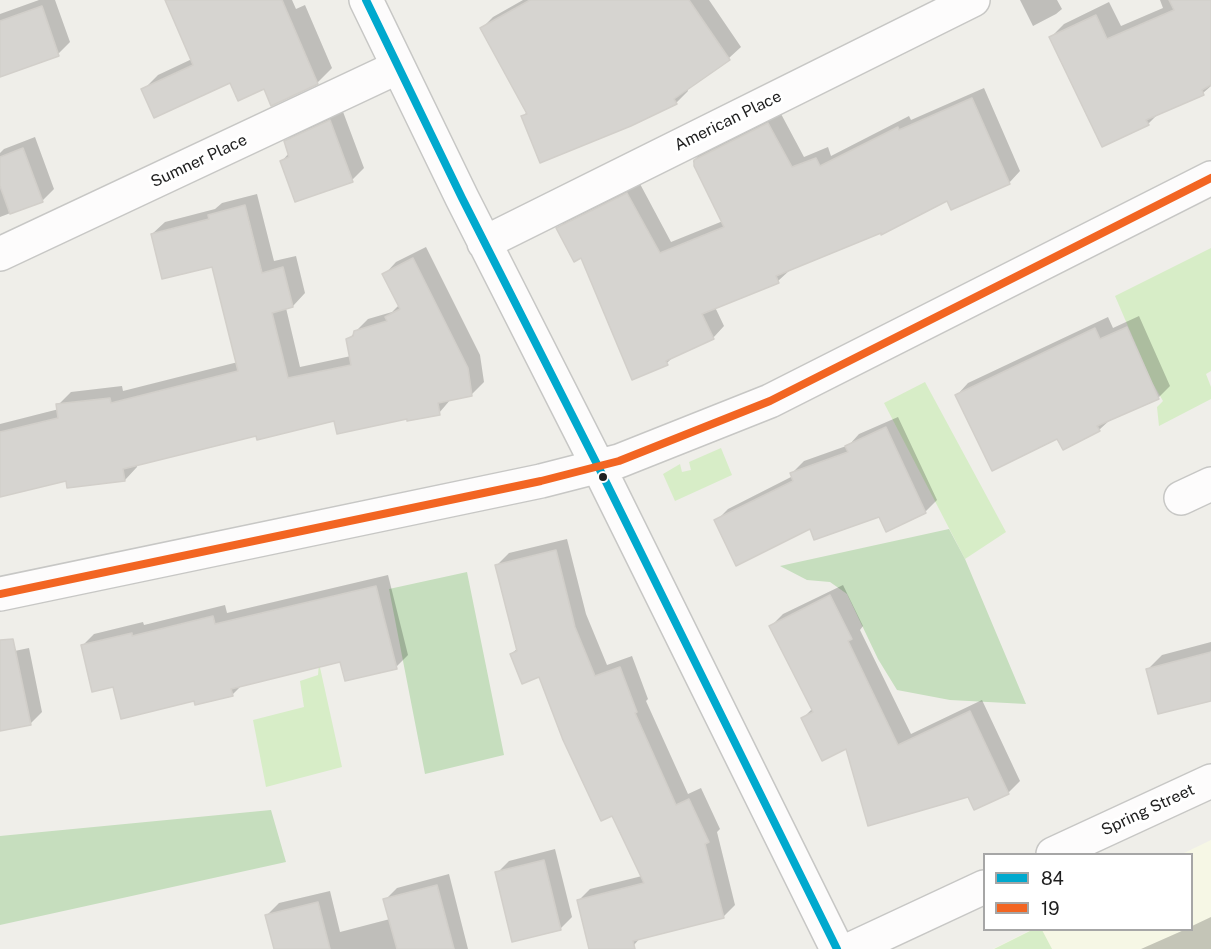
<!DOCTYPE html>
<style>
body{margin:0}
#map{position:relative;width:1211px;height:949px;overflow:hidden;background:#efeee9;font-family:"Public Sans",sans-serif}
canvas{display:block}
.legend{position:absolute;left:983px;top:853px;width:210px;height:78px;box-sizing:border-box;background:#fff;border:2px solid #a6a6a6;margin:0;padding:8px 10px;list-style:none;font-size:18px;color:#202020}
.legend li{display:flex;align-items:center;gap:12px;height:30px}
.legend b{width:30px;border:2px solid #a6a6a6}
</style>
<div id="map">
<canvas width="1211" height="949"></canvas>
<ul class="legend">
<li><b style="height:8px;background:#00a9ce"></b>84</li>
<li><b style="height:8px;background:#f26522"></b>19</li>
</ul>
</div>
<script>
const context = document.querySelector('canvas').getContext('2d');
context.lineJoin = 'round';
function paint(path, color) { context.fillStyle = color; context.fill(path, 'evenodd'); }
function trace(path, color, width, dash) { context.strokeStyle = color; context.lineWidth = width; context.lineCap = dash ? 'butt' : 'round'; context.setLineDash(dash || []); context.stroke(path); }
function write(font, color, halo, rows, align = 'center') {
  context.font = font + ' "Public Sans",sans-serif'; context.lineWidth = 6; context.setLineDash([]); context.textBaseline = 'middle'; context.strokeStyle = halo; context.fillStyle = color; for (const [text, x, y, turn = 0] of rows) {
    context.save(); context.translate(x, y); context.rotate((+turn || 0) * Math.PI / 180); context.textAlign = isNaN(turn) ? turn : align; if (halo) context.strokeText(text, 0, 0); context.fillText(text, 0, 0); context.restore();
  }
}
paint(new Path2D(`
 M1211 840V949H993L1031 930H1192V854H1182Z`), '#f6f7e5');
paint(new Path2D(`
 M1211 248V371L1206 374 1211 387V399L1159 426 1157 407 1163 401 1152 382 1115 296Z
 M925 382 1006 532 965 559 884 403Z
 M721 448 732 475 675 501 663 474 680 464 682 472 691 470 689 462Z
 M319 663 342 767 266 787 253 720 304 707 300 681 318 675Z
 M1032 930H1042L1052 949H994Z`), '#d7edc7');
paint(new Path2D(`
 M949 529 965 559 1026 704 950 700 897 690 878 659 847 594 830 582 807 580 780 566Z
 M467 572 504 755 425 774 389 589Z
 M271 810 286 862 0 925V836Z`), '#c6debe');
paint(new Path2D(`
 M39 0H55L70 42 58 54 0 75V14Z
 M167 0H292L296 9 305 5 332 68 317 83 265 87 231 81 143 90 158 75 192 59Z
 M523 0H709L741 47 729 58 687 88 688 91 676 103 523 116 527 112 481 29 493 17Z
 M1020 0H1057L1062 9 1056 14 1033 26Z
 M1160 0H1211V86L1203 93 1158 114 1148 124 1051 37 1064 24 1109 2 1121 26 1163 8Z
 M984 88 1020 171 1009 183 948 199 881 231 790 270 778 281 715 307 724 326 713 338 674 356 667 363 582 256 557 229 569 217 639 182 671 242 723 221 693 161 704 150 780 112 804 157 828 147 831 156 909 116 911 120Z
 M342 109 364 168 352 180 282 161 289 153 285 142 297 130Z
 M35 137 54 189 42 201 0 217V153L4 149Z
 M257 194 274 261 296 256 305 293 293 306 286 308 300 367 351 356 348 340 355 332 368 319 392 312 399 305 384 275 396 262 426 247 480 355 484 382 471 395 451 399 439 413 408 417 336 419 257 434 137 464V467L125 480 67 479 0 496V424L59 409 58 405 71 392 122 386 123 391 238 362 213 265 152 234 165 222 215 209 222 203Z
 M1139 316 1170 386 1158 398 1111 419 1099 430 1058 437 957 395 968 383 1108 317 1113 328Z
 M898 417 937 500 925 512 879 515 811 527 716 521 728 509 793 476 792 473 804 461 849 445 859 434Z
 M567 539 586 614 607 665 632 656 648 699 646 701 688 794 701 788 720 829 717 832 735 905 723 917 641 937 634 945 618 949H590L578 901 590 889 642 876 613 814 540 675 511 654 518 648 497 565 509 553Z
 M388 575 408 655 396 667 342 660 242 685 232 695 195 699 115 685 82 646 94 634 143 622 144 625 225 605 227 613Z
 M843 585 863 626 860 630 911 734 982 700 1020 781 1008 793 969 795 847 747 803 718 813 708 771 626 783 614Z
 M1211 642V699L1148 669 1162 655Z
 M29 648 42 712 30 724 0 730V654Z
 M555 849 572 917 560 929 497 873 509 861Z
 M449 874 468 949H275L267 915 279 903 330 891 340 932 390 919 385 900 397 888Z
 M1211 917V949H1141L1184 930H1192V926Z`), '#0003');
const building = new Path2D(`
 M165 0H282L318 84 271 106 264 89 238 101 230 83 154 118 141 89 193 65Z
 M530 0H689L730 60 674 99 677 104 631 126 540 163 521 116 527 114 480 28Z
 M1169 0H1211V85L1202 90 1204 95 1146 120 1149 125 1102 147 1049 37 1096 15 1107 39 1174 10Z
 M42 6 59 56 0 77V21Z
 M972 98 1010 184 951 210 947 201 881 235V233L776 276 779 283 702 314 714 339 666 361 668 365 632 380 581 258 574 262 556 228 627 193 660 253 724 227 694 166V160L768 123 792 167 816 158 820 166 898 127 899 130Z
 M330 120 353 182 295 202 280 161 289 157 284 141Z
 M23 148 43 202 10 214 0 186V157Z
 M245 205 262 273 283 267 293 307 272 313 288 378 351 365 346 339 353 336 354 331 387 321 385 317 400 309 382 274 413 258 468 368 472 396 438 403 440 415 407 421V419L337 434 334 421 257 440 256 436 123 469 125 481 67 488 66 481 0 497V432L58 418 56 404 110 398 111 403 238 371 212 267 162 279 151 234 209 219 208 215Z
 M1127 327 1159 399 1097 426 1100 431 1063 450 1057 439 992 471 955 395 1095 328 1100 339Z
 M886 427 926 513 886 532 879 517 814 540 810 529 736 566 714 520 793 481 790 473 848 452 845 446Z
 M556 550 575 627 595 676 620 667 637 712 635 713 676 805 689 799 709 842 705 844 724 918 633 941 635 949H589L577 900 644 883 612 816 601 821 563 740 539 677 522 684 510 654 517 651 495 565Z
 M376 586 397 669 345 681 340 662 231 689 233 696 195 705 194 701 121 719 113 687 92 692 81 645 132 633V636L213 616 215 624Z
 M830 595 852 639 848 641 898 745 970 711 1009 794 974 810 968 797 868 826 846 749 822 761 801 718 813 712 769 626Z
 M13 639 31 725 0 731V640Z
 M1211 652V701L1158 714 1146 669Z
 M544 860 561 930 512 942 495 872Z
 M437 885 454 949H397L383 899Z
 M318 902 330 949H274L265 915Z`);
paint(building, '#d6d4d0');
trace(building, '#d2cfca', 1.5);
const minor = new Path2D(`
 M366 0 462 198 603 476 837 949
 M484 243 973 0
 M0 254 398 67
 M1181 498 1211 484
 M0 594 541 481 619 461 770 401 1211 178
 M1053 854 1211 781
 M851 949 984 887`);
trace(minor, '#c7c7c5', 36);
trace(minor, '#fdfcfc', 33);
trace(new Path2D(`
 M366 0 462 198 603 476 837 949`), '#00a9ce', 8);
trace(new Path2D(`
 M0 594 541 481 619 461 770 401 1211 178`), '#f26522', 8);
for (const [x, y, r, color] of [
 [603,477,5,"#202020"]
]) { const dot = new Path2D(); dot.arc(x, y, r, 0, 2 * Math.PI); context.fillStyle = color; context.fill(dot); trace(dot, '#fff', 2); }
write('16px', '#202020', '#fff', [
 ["American Place",728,121,-26],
 ["Sumner Place",199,161,-25],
 ["Spring Street",1148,810,-25]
]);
</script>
